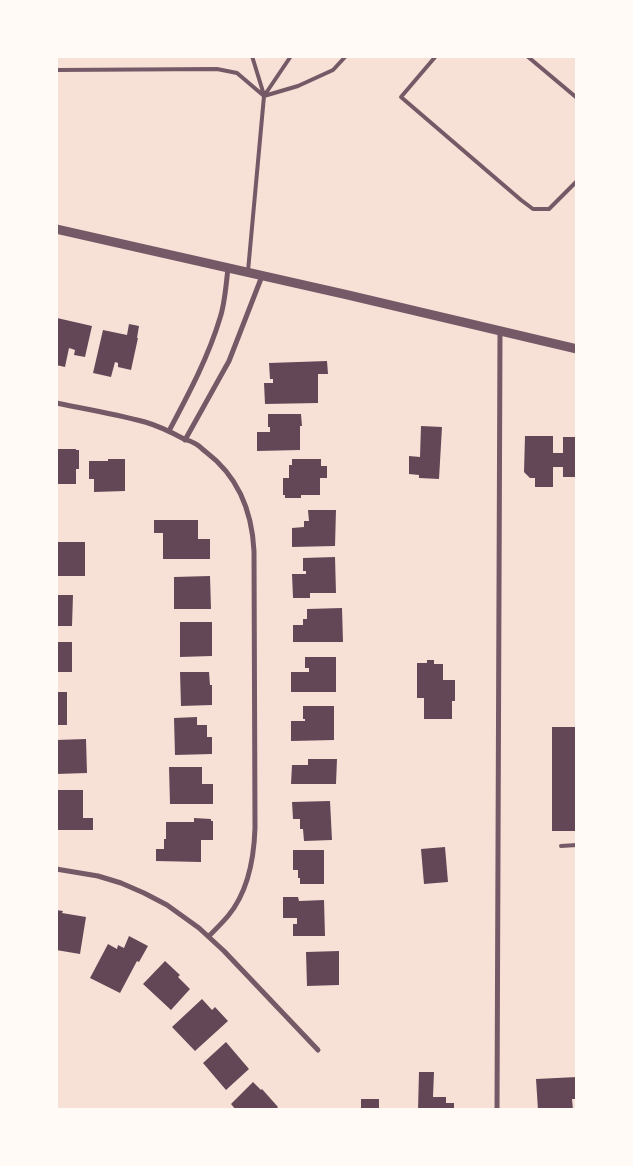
<!DOCTYPE html>
<style>
body{margin:0}
#map{position:relative;width:633px;height:1166px;overflow:hidden;background:#f7e1d7;font-family:Lato,sans-serif}
canvas{display:block}
.frame{position:absolute;inset:0;border:58px solid #fffaf5;pointer-events:none}
</style>
<div id="map">
<canvas width="633" height="1166"></canvas>
<div class="frame"></div>
</div>
<script>
const context = document.querySelector('canvas').getContext('2d');
context.lineJoin = 'round';
function paint(path, color) { context.fillStyle = color; context.fill(path, 'evenodd'); }
function trace(path, color, width, dash) { context.strokeStyle = color; context.lineWidth = width; context.lineCap = dash ? 'butt' : 'round'; context.setLineDash(dash || []); context.stroke(path); }
paint(new Path2D(`
 M57 318 92 326 85 357 74 355 75 350 69 348 65 367 56 365V323Z
 M129 324 139 326 137 338H138L131 370 118 367V363L115 362 111 377 93 373 103 330 127 335Z
 M327 361 328 374H318V403L265 404 264 383H273V379H270L269 363Z
 M268 414H301L302 426H300V450L257 451V432H270V427H268Z
 M421 426 442 427 439 479 419 478V475L409 474V456L420 457Z
 M525 436H553V453H563V437H577V477H563V467H553V487H535V478H530L524 472Z
 M56 449H76V450H79V469H76V484H56Z
 M108 459H125V491L94 492V479H89V461H108Z
 M292 459H321V466H327V478H320V495H301V498H285V495H283V478H289V465H292Z
 M308 510H336L335 546 292 547V528L304 527V521H309Z
 M154 520H198V539H210V559H163V533H154Z
 M56 542H85V576H56Z
 M335 557 336 593H310V598H293L292 574H306V571H303V558Z
 M210 576 211 609H174V577Z
 M56 595H73L72 626H56Z
 M342 608 343 642H293V625H303V619H307V609Z
 M180 622H212V656L180 657Z
 M56 642H72V672H56Z
 M305 657H336V692H291V672H309V668H305Z
 M427 660H434V664H443V680H455V701H452V719H424V698H417V663H427Z
 M180 672H209L210 685H212V705L181 706Z
 M56 692H67V725H56Z
 M303 706H334V740L291 741V721H305V719H303Z
 M197 717V725H207V737H212V754L175 755 174 718Z
 M552 727H577V831H552Z
 M86 739 87 773 56 774V740Z
 M308 759H337L336 784H291L292 765H308Z
 M169 767H202V784H213V804H170Z
 M56 790H83V818H93V830H56Z
 M330 801 332 840 304 841 303 829H300V819H293L292 802Z
 M194 818 211 819V821H213V840H201V862L156 861V849H164V839H166V822H194Z
 M445 847 448 882 424 884 421 849Z
 M293 850H324V884H300V878H298V870H293Z
 M283 897H298L299 901 324 900 325 936H293V924H297V918H283Z
 M56 910 63 911 62 913 86 917 80 954 56 950Z
 M129 936 148 946 139 962 137 961 120 993 90 978 108 944 117 949 118 945 124 948Z
 M339 951V985L307 986 306 952Z
 M165 961 180 975 178 977 190 989 171 1010 143 984Z
 M202 999 212 1010 215 1007 228 1021 195 1051 172 1027Z
 M226 1042 249 1069 226 1090 203 1063Z
 M419 1072H434L433 1097H446V1103H454V1110H418Z
 M577 1077V1099H572L573 1110H538L536 1079Z
 M253 1082 261 1090 262 1089 278 1107 275 1110H236L231 1104Z
 M361 1099H379V1110H361Z`), '#644757');
trace(new Path2D(`
 M252 56 264 95
 M436 56 401 97 521 200 533 209H549L577 181
 M527 56 577 98
 M56 70 217 69 237 73 264 96
 M264 96 291 56
 M248 271 264 96 298 86 333 70 346 56
 M561 846 577 845`), '#755966', 4);
trace(new Path2D(`
 M56 403C86 409 116 414 145 422 159 426 171 432 184 439 187 440 191 441 194 443 199 445 202 449 206 452 239 477 252 511 254 551L255 828C254 859 248 892 228 916 222 923 215 930 209 936
 M169 431C188 395 208 358 220 318 225 303 226 285 228 268
 M185 440 229 361 262 276
 M56 869 98 876 121 883 144 893 167 905 199 928 224 951 318 1050
 M497 1110 500 331`), '#755966', 5);
trace(new Path2D(`
 M56 229 348 295 577 349`), '#755966', 9);
</script>
